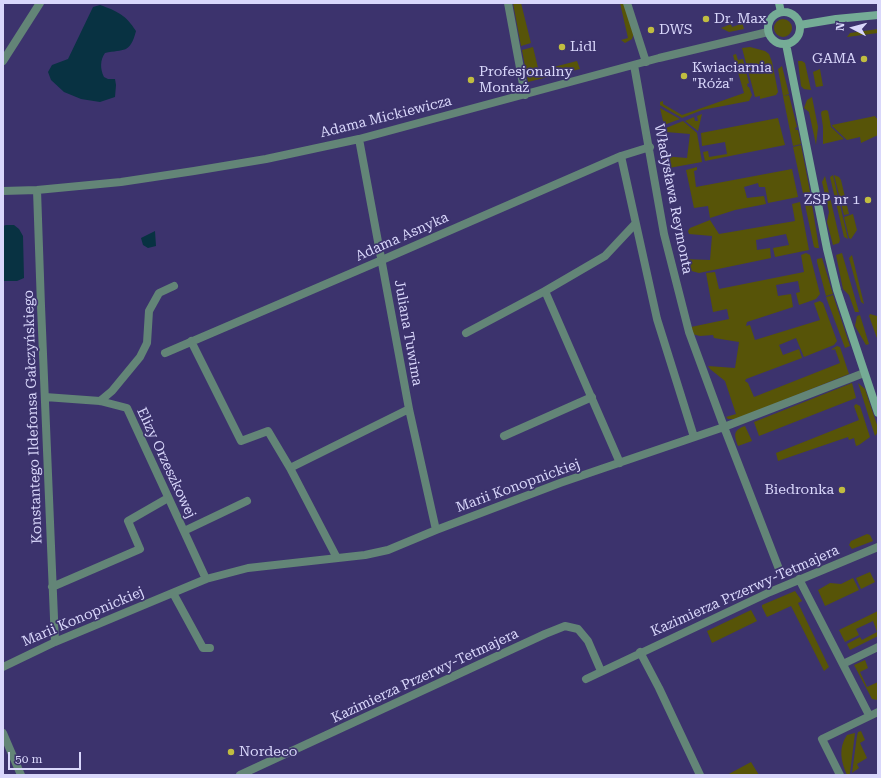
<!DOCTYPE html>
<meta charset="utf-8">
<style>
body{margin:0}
#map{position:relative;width:881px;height:778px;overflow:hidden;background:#3c336d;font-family:"Roboto Serif",serif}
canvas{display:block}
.frame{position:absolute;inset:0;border:4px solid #d9d7fb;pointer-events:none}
.north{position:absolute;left:833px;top:8px;width:40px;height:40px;-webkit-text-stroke:3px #3c336d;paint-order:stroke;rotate:276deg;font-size:11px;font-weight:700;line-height:16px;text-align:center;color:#d9d7fb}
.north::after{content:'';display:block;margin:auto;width:14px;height:18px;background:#d9d7fb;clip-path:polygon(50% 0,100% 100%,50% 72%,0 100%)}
.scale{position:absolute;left:8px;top:752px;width:73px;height:18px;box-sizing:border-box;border:2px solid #d9d7fb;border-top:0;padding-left:5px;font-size:12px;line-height:14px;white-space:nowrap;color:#d9d7fb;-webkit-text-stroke:3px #3c336d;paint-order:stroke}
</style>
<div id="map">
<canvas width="881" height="778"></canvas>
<div class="frame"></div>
<div class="north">N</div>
<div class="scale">50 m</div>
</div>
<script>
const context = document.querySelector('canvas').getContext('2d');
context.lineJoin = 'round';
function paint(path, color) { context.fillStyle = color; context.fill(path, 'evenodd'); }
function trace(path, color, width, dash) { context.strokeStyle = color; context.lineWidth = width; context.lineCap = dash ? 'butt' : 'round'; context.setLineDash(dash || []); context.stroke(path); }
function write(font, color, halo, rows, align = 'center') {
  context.font = font + ' "Roboto Serif",serif'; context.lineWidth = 3.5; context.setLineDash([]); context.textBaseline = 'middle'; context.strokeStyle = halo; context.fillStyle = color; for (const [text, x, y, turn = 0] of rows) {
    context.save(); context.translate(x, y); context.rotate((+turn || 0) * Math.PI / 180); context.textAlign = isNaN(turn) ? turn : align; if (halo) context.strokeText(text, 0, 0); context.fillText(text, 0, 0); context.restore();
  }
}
paint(new Path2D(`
 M513 3H521L531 43 521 46Z
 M620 3H624L634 33 632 39 625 43 621 40 628 38Z
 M774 28a9 9 0 1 1 18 0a9 9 0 1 1-18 0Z
 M740 21 742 22 744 29 729 32 721 28 731 24 732 27 738 25V22Z
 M878 29V33L847 37 850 33Z
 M533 47 539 72 542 70 577 61 580 69 528 82 522 50Z
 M750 47 765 51 769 54 772 62 778 92 776 95 760 99V96L755 97 742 48Z
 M736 54 738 60 743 59 749 83 747 84 748 87H749L752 95 749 101 702 110 682 118 660 105V102L663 101V104L682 115 744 93 733 55Z
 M798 61H802L805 63 811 90 804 89 801 86Z
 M782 66 789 94 783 96 778 69Z
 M820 69 823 86 816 87 813 72Z
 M789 95 797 127 795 128 796 130H798L801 144 793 146 783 96Z
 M812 97 818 127 816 145 809 112 804 108 807 100Z
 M660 108 680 119 664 125Z
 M826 110 828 111 831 127 844 139 823 144V127L821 113 822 111Z
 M702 114 698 131 685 121 694 117 695 121H698L697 116Z
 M875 116 876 118H878V135L861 143 860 137 847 140 832 126V125Z
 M778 118 785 145 705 161 703 152 708 151 709 157 727 154 725 142 702 146 701 133Z
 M683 121 697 133 702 162 669 168 664 166 660 145 664 146 663 156 687 158 690 134 666 132 665 130 666 128Z
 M801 145 811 197 804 198 793 147Z
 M697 167V170L694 171 696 187 792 169 798 197 768 203 765 187H759L758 183 744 187 747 198 764 196 766 204 735 210 710 218 708 206 694 208 686 170Z
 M833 175 848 239 844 237 830 177Z
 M834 175 839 177 841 180 849 214 844 215Z
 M825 176 840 240 839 243 833 245 827 222 829 212 822 182Z
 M811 198 819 248H816L814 247 804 200Z
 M800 202 809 250 775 257 773 248 789 245 786 234 756 240 757 250 770 248 771 258 699 273 684 269 683 259 710 260 712 236 689 234 688 231 690 228 710 220 719 234 795 221 792 204Z
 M853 214 857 230 851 239 849 238 844 217Z
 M806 253 810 255 820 294 816 299 799 305 796 293 800 292 798 281 776 285 778 296 791 294 793 307 747 322 746 326 750 325 755 340 820 320 814 303 820 301 823 303 837 341 834 345 804 357 796 338 779 345 783 355 799 349 802 358 746 379 745 381 748 383 754 397 840 363 835 349 832 350V349L837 346 840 347 849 374 744 416 734 419H728L726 417 736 414 725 381 710 369 708 366 735 368 739 342 714 338 713 335 700 336 692 334 691 327 729 319 727 309 713 312 706 273 715 272 719 289 804 272 801 255Z
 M842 253 859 312H855L849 295 843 289 836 255Z
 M852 255 864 304 861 302 849 258Z
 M822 258 833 294 826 296 817 262V259Z
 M833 295 850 346 845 348 826 297Z
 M870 314 877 316 878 341 869 316Z
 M860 315 869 344 866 345 855 326 857 316Z
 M852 383 856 398 759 436 754 422Z
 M858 383 865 389 878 428V432L875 436Z
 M856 404 860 406 870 437 859 445 856 446 854 438 849 440 848 437 778 461 776 453 859 420 854 406Z
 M745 426 752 441 738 446C734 435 733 430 745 426Z
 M867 534 870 535 873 541 852 549 849 545 851 541Z
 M870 572 875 582 861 589 856 578Z
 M853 578 859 590 825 606 818 590 830 583 841 584Z
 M795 591 802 601 798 603 829 667 824 671 791 606 767 617 762 607V605Z
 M751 610 757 621 712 643 707 631Z
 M878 611V636L850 650 847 644 860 637 862 640 877 632 873 621 856 629 859 635 845 642 839 630Z
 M865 660 868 668 860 672 867 687 878 682V700H877L872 699 854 665Z
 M861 731 865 740 860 743 867 758 857 764 859 768 852 773 857 736 858 732Z
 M855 733 850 773 849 775H847C841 762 838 748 847 735Z
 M751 762 759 775H727Z`), '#575408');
paint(new Path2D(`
 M100 5C117 11 126 15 136 31 130 54 124 49 105 53 100 60 100 69 104 77L108 79H115L116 85 115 97 100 102 81 99 64 92 51 80 48 72 52 65 68 59 93 7Z
 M6 225H14L19 229 23 236 24 278 17 281H3V226Z
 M155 231 156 246 148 248 143 245 141 238Z`), '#083242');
trace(new Path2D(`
 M508 3 525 95
 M627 3 646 62
 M3 61 40 3
 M634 65 664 234 689 332 724 427 779 569
 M359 139 409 409 436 530
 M621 156 657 319 694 437
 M37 190 41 306 55 642
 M3 191 37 190 121 182 194 171 266 159 359 139 659 58 768 32
 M545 291 605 256 635 224
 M466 333 545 291 620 463
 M191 341 241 441 268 431 290 468 337 558
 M165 353 382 260 621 156 650 147
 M45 397 100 401 127 408 206 579
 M100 401 112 391 140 357 147 343 149 311 159 293 174 286
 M504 436 592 397
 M290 468 409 409
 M184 531 247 501
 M799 579 869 715
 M52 587 140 549 128 521 168 498
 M173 593 203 648H210
 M640 652 659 688 700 775
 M843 664 878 647
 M3 667 55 642 206 579 248 568 365 555 388 550 436 530 560 483 724 427 864 373
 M586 679 770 592 878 547
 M3 733 21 775
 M240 775 545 634 565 626 578 629 588 641 601 671
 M840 775 822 739 878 712`), '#638577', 8);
trace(new Path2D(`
 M779 3 781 12
 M768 28a16 16 0 1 1 32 0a16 16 0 1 1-32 0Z
 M800 25 836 19 878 15
 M786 44 827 249 837 290 878 413`), '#75ac96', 8);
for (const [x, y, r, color] of [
 [706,19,4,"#c1bd40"],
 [651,30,4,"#c1bd40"],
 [562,47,4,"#c1bd40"],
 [864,59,4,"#c1bd40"],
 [684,76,4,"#c1bd40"],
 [471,80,4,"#c1bd40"],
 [868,200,4,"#c1bd40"],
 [842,490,4,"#c1bd40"],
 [231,752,4,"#c1bd40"]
]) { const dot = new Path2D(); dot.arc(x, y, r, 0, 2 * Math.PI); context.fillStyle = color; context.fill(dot); trace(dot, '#3c336d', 1.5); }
write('14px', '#d9d7fb', '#3c336d', [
 ["Dr. Max",714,19],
 ["DWS",659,30],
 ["Lidl",570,47],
 ["GAMA",856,59,"right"],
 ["Kwiaciarnia",692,68],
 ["\"Róża\"",692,84],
 ["Profesjonalny",479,72],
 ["Montaż",479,88],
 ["ZSP nr 1",860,200,"right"],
 ["Biedronka",834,490,"right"],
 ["Nordeco",239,752]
], 'left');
write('14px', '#d9d7fb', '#3c336d', [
 ["Adama Mickiewicza",386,117,-14],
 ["Władysława Reymonta",673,199,79],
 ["Adama Asnyka",402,237,-24],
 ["Juliana Tuwima",408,333,80],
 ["Konstantego Ildefonsa Gałczyńskiego",33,417,-92],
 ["Elizy Orzeszkowej",166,463,65],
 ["Marii Konopnickiej",518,486,-20],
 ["Kazimierza Przerwy-Tetmajera",745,591,-24],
 ["Marii Konopnickiej",83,617,-23],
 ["Kazimierza Przerwy-Tetmajera",425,676,-25]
]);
</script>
